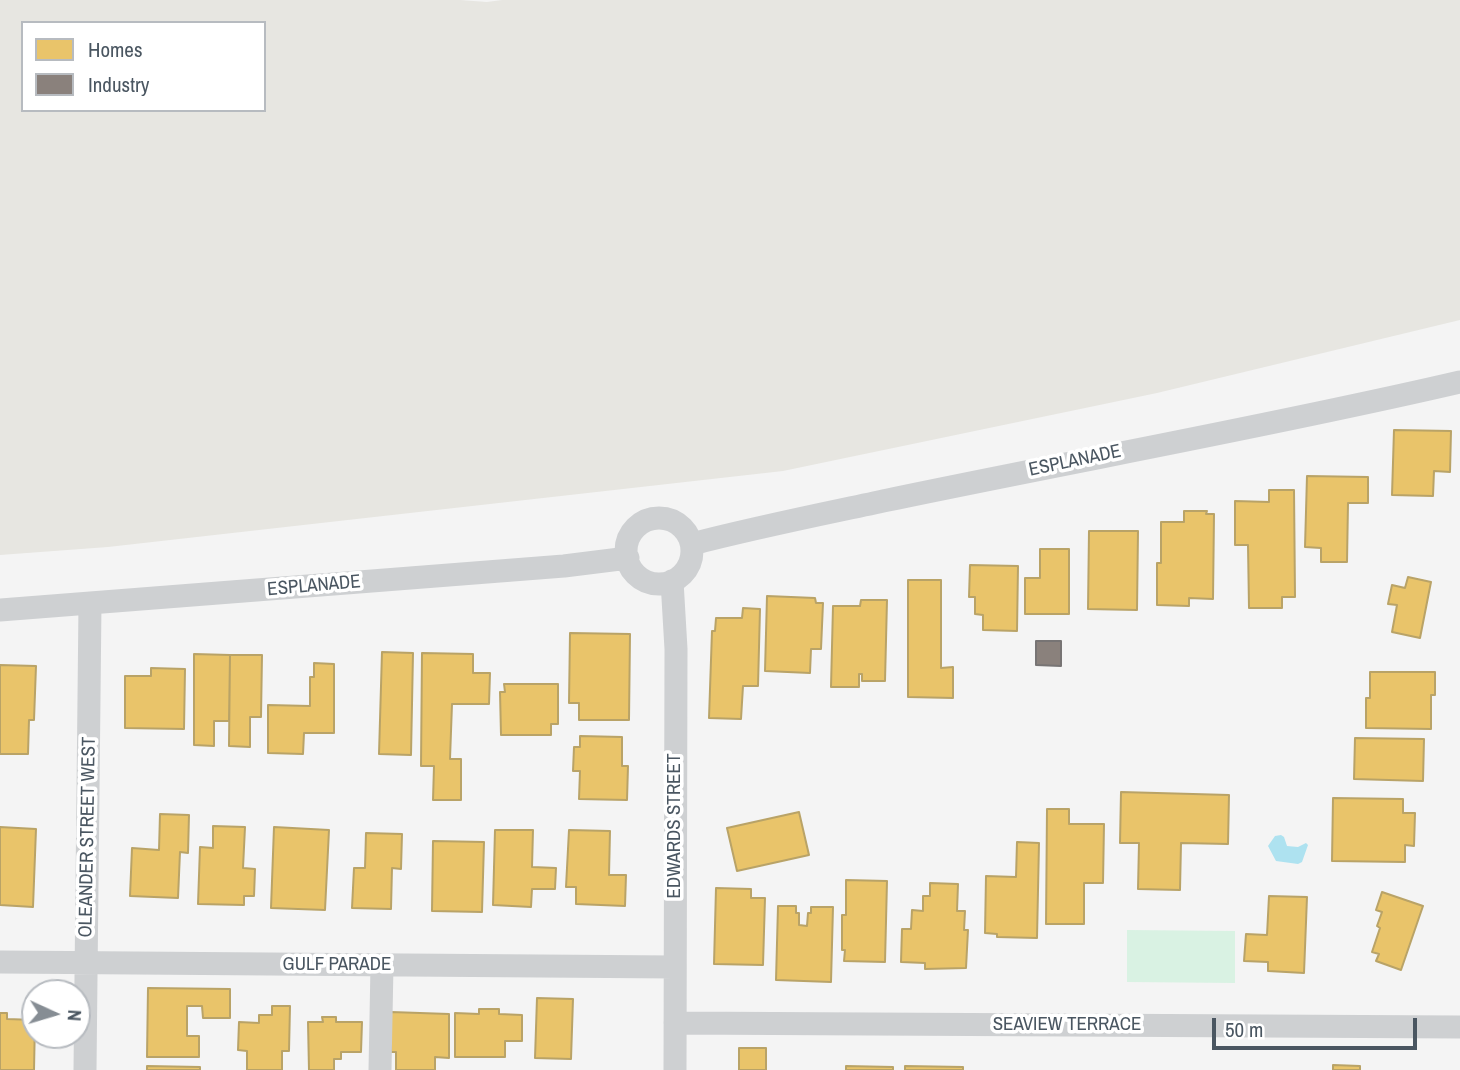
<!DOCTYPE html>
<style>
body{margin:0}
#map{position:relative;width:1460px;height:1070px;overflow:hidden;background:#f4f4f4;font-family:"Archivo Narrow",sans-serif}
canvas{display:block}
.legend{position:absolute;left:21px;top:21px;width:245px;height:91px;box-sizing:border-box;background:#fff;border:2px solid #b7bbc0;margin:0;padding:9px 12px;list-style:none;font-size:21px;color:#4a5661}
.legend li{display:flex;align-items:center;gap:14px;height:35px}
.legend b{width:35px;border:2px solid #b7bbc0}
.north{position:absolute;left:21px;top:979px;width:70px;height:70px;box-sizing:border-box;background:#fff;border:2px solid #b7bbc0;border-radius:50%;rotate:94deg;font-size:19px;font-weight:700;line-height:28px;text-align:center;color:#4a5661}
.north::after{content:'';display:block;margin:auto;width:24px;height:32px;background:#868d94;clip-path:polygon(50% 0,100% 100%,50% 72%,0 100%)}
.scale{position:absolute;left:1212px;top:1018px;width:205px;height:32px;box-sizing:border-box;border:4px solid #4a5661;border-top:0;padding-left:9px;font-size:21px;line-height:24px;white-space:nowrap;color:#4a5661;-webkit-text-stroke:5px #fff;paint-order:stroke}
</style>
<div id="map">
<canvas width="1460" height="1070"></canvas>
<ul class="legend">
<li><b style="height:19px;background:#e9c46a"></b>Homes</li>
<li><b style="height:19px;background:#8a817c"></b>Industry</li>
</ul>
<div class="north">N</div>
<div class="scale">50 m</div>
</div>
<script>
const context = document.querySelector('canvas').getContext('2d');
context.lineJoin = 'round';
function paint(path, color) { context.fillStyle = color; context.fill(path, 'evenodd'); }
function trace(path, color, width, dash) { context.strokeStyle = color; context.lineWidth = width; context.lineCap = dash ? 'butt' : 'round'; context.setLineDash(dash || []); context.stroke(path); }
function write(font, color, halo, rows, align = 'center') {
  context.font = font + ' "Archivo Narrow",sans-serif'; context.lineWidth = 7; context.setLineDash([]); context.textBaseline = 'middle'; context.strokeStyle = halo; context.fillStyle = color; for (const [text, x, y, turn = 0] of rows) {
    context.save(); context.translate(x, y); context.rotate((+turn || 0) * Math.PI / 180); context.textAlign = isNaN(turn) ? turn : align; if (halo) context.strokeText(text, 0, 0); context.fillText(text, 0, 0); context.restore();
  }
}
paint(new Path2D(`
 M1127 930 1235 931V983L1127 982Z`), '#d9f2e3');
paint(new Path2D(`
 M0 0H460L487 2 502 0H1460V320L1157 393 783 471 108 547 0 555ZM23 23H264V110H23Z`), '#e7e6e1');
paint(new Path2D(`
 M1281 835 1284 837 1287 846 1298 847 1306 843 1308 845 1302 862 1298 864 1276 861 1268 846 1275 836Z`), '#aee2f0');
const homes = new Path2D(`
 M1394 430 1451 431 1450 472 1434 471 1433 496 1392 495Z
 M1307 476 1368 477V503H1348L1347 562H1321V548L1305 547Z
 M1269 490H1294L1295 597H1282V608H1249L1248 545H1235V501L1269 502Z
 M1184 511H1207L1206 514H1214L1213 599 1189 598V606L1157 605V563H1161V522H1184Z
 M1089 531H1138L1137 610 1088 609Z
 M1040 549H1069V614H1025V578H1040Z
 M970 565 1018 566 1017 631 983 630V615L975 614V597H969Z
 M1408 577 1431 582 1420 638 1392 632 1397 605 1388 604 1392 585 1405 588Z
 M908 580H941V668L953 667V698L908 697Z
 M767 596 815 598 816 603H823L821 649H811L810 673 765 671Z
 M861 600H887L885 681H862V674H859V687H831L833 606H860Z
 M743 608 760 609 758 686H743L741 719 709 718 712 631H715L716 618H742Z
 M570 633 630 634 629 720H579V703H569Z
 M382 652 413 653 411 755 379 754Z
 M422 653 473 654V673H490L489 704H452L450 759H461V800H433L434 766H421Z
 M194 654 230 655 229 721H214V746L194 745Z
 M230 655H262L261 717H250V747L229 746Z
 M314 663 334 664V733H304L303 754 268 753V705L310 706V677H314Z
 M0 665 36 666 34 720H29L28 754H0Z
 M151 668 185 669 184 729 125 728V676H151Z
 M1370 672H1435V695H1431V729L1366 728V698H1370Z
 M504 684H558V724H551V735H501L500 692H505Z
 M580 736 622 737V766H628L627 800 579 799 580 771H573L574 747H580Z
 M1355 738 1424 739 1423 781 1354 779Z
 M1121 792 1229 795 1228 844 1181 843 1180 890 1138 889 1139 843H1120Z
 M1333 798 1403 799V813H1415L1414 846 1405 845V862L1332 861Z
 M1047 809H1069V824H1104L1103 883H1084V924H1046Z
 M799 812 809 855 737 871 727 828Z
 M160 814 189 815 188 853 180 852 178 898 130 896 132 848 159 850Z
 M213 826 245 827 243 868 255 869 254 896H244V905L198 904 200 847 213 848Z
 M0 827 36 829 33 907 0 905Z
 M274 827 329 830 325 910 271 908Z
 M495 830H533L532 867 556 868 555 889H532L531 907 493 905Z
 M569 830 610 831 609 875H626L625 906 576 904V887H566Z
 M366 833 402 834 401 869 392 868 391 909 352 908 354 868H365Z
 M433 841 484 842 482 912 432 911Z
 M1017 842 1039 843 1037 938 997 937V934L985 933 986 876 1016 877Z
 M846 880 887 881 885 962 844 961 845 950H842V915H846Z
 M930 883 958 884 957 911H965L964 930H968L966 968 925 969V963L901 962 902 929H911L912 910 923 911V896H930Z
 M716 888 751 889V898H765L763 965 714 964Z
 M1382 892 1423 906 1401 970 1376 961 1379 954 1372 952 1380 928 1377 926 1382 912 1376 910Z
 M1269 896 1307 897 1304 973 1268 971V962L1244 961 1246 934 1267 935Z
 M778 906H796V913H799V925L807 926 808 913H811V907H833L831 982 776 980Z
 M148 988 230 989V1018H203L202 1006H187V1036H199V1057H147Z
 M537 998 573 999 571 1059 535 1058Z
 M272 1006H290L289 1051H282V1070H247V1051L238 1050 239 1022 259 1023V1015H272Z
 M479 1009H499V1014L522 1015V1041H505V1057H455V1013L479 1014Z
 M391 1012 449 1014V1058L435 1057V1070H396V1052H391Z
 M0 1013H7V1019L35 1020 34 1070H0Z
 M322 1017H336V1022H362L361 1052H341V1059H334V1070H309L308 1022H323Z
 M739 1048H766V1070H739Z
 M1333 1065 1360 1066V1070H1333Z
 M147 1066 200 1067V1070H147Z
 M846 1066 893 1067V1070H846Z
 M905 1066 963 1067V1070H905Z`);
paint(homes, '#e9c46a');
trace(homes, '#b9a367', 2);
const industry = new Path2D(`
 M1036 641H1061V666L1036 665Z`);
paint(industry, '#8a817c');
trace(industry, '#777474', 2);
trace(new Path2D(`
 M626 551a33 33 0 1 1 66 0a33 33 0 1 1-66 0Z
 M692 544C757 527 823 514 888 500 1079 460 1271 426 1460 382
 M672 581 676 649 675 1070
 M0 610 564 566 628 558
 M0 962 675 967
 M675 1023 1460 1027
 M85 1070 90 604
 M380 1070 382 965`), '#ced0d2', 23);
write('19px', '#4a5661', '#fff', [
 ["ESPLANADE",1075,461,-12],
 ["ESPLANADE",314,586,-5],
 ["EDWARDS STREET",675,826,-90],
 ["OLEANDER STREET WEST",88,837,-89],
 ["GULF PARADE",337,965],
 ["SEAVIEW TERRACE",1067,1025]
]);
</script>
